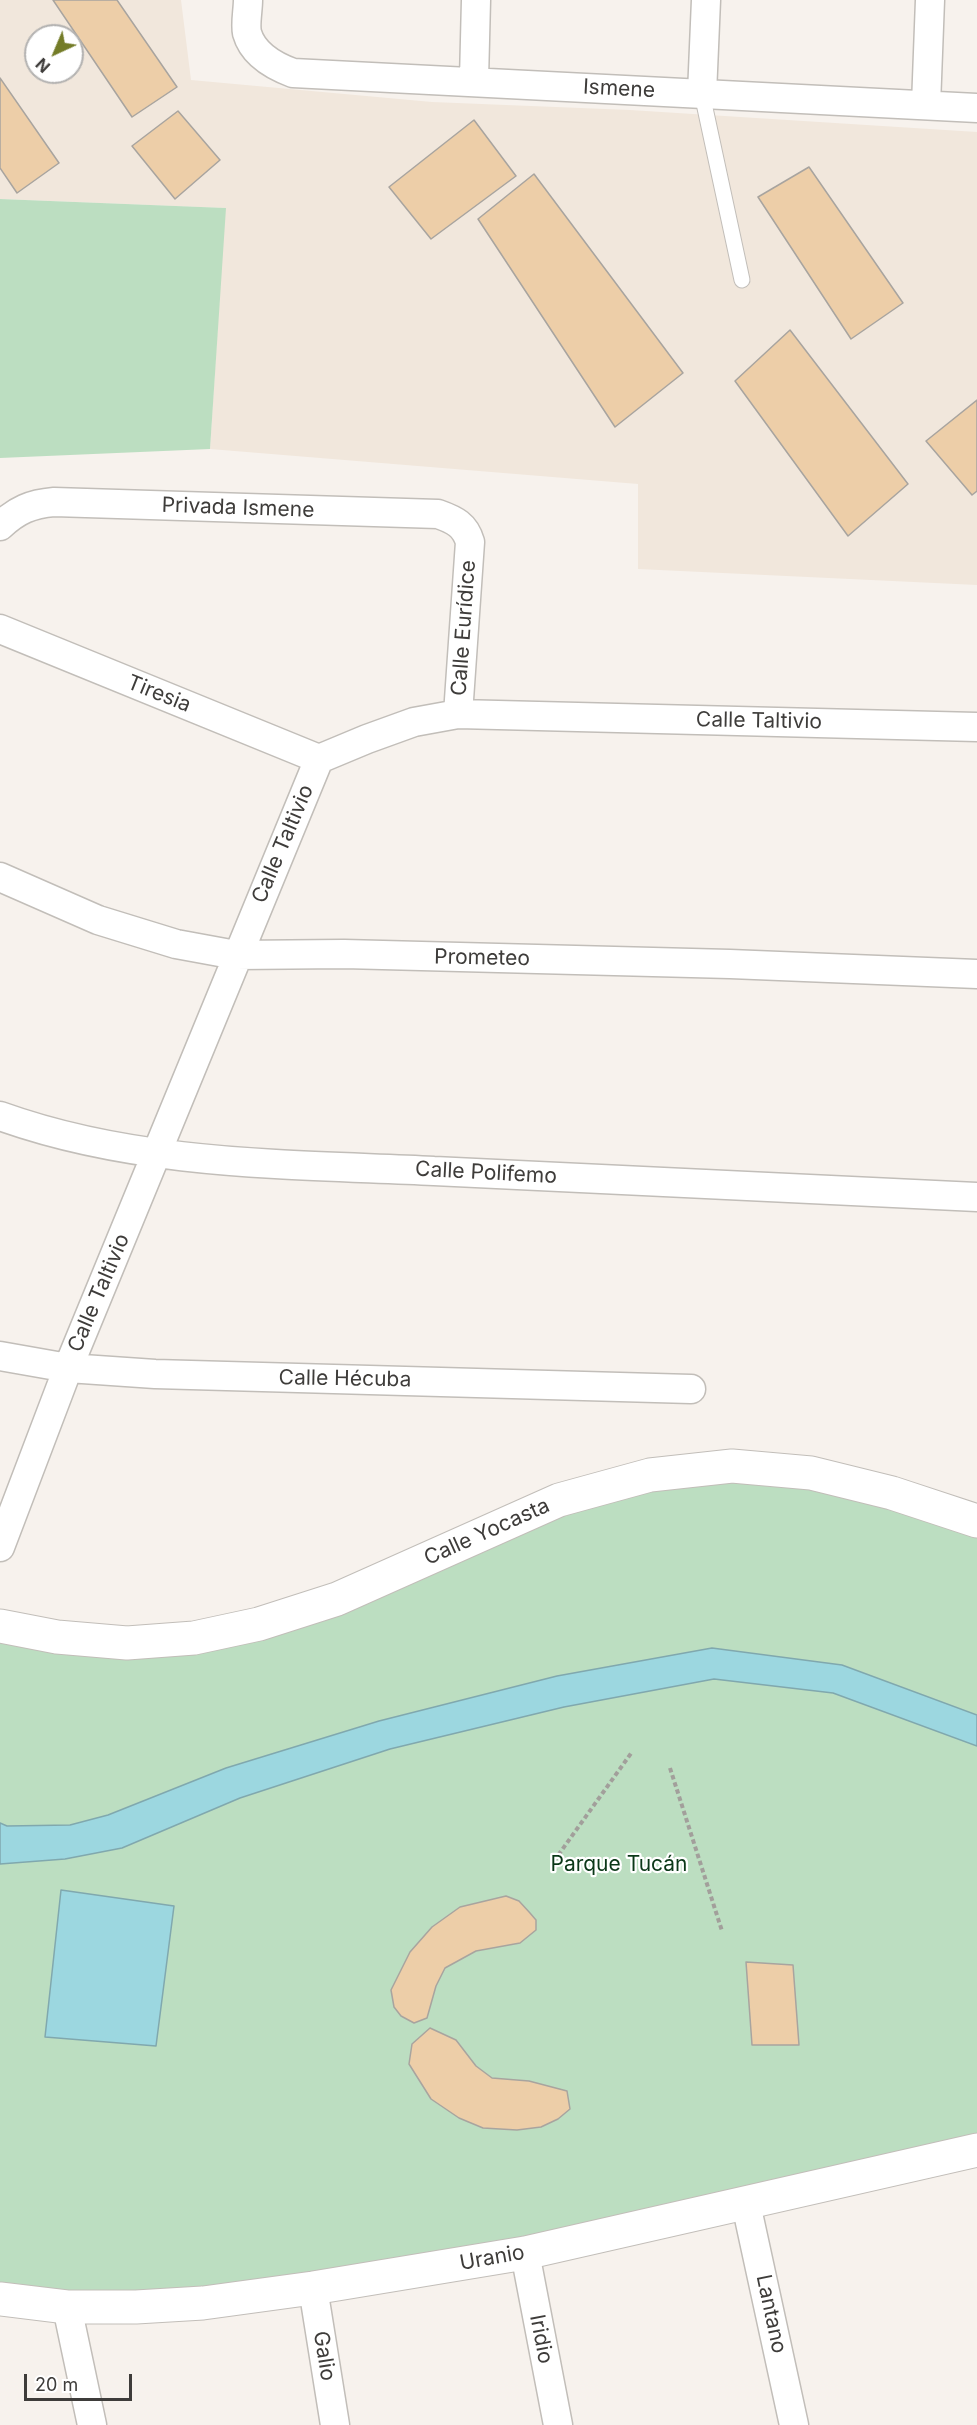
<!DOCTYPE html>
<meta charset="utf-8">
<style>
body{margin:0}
#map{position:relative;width:977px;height:2425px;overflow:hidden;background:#f7f2ed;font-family:Inter,sans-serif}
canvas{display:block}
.north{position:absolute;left:24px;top:24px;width:60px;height:60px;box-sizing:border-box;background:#fff;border:2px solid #b2b1b0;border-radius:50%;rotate:224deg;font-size:16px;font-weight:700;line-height:24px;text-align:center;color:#3e3c3a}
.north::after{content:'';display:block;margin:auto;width:21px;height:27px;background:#747c28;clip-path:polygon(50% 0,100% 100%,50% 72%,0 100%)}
.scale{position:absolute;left:24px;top:2374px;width:108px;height:27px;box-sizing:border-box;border:3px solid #3e3c3a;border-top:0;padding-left:8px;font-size:18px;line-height:21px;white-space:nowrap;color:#3e3c3a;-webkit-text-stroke:4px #fff;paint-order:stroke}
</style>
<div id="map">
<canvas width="977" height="2425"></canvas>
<div class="north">N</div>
<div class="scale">20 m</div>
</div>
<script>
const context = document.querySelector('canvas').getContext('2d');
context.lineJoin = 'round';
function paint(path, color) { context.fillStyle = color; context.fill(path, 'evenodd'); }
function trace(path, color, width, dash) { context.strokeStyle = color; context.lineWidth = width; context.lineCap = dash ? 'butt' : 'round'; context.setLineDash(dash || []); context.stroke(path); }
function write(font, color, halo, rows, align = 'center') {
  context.font = font + ' Inter,sans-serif'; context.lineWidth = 4.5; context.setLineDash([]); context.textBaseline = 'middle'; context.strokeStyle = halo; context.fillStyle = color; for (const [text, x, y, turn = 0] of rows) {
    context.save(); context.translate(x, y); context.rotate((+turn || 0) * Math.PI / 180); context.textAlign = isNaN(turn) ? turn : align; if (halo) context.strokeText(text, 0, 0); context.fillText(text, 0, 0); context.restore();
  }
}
paint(new Path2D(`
 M0 0H181L191 80 432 102 630 110 977 132V585L638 569V484L210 449 225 208 0 199ZM36 36H72V72H36Z`), '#f1e7dc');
paint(new Path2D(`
 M0 199 226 208 210 449 0 458Z
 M732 1466 977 1521V2150L313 2288 0 2299V1626L194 1638 559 1500Z`), '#bcdec1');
const water = new Path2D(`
 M712 1648 842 1665 977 1715V1746L833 1693 714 1679 564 1707 390 1749 240 1798 122 1848 65 1859 0 1864V1823L7 1826 70 1825 108 1815 226 1768 379 1721 557 1676Z
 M61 1890 174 1906 156 2046 45 2037Z`);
paint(water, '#9cd7e0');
trace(water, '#80a8ae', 1.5);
const building = new Path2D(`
 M53 0H117L177 87 132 117Z
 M0 78 59 163 17 193 0 168Z
 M178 111 220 160 175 199 132 146Z
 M474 120 516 176 431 239 389 187Z
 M809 167 903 303 851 339 758 197Z
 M534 174 683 373 615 427 478 219Z
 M790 330 908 484 848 536 735 381Z
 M977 400V491L972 495 926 441Z
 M506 1896 519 1901 530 1913 536 1920V1930L520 1943 476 1951 445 1968 436 1986 427 2018 414 2023 401 2016 394 2007 391 1990 410 1952 432 1927 460 1907Z
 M746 1962 793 1965 799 2045H752Z
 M430 2028 456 2040 476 2066 492 2078 529 2081 567 2091 570 2109 558 2119 541 2127 517 2130 483 2128 459 2118 431 2099 409 2064 412 2044Z`);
paint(building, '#edcea8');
trace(building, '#a8a49f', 1.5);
const service = new Path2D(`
 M702 94 742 280`);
const minor = new Path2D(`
 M248 0C248 10 245 24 247 33 253 54 274 66 293 73L977 108
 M474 80 476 0
 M702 94 706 0
 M926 105 930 0
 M0 526C17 510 31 504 54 502L438 514C455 520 465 525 470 542L458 714
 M0 629 319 759
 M0 877 98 920 176 944 236 955 344 954 730 964 977 974
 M0 1116C139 1166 289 1164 434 1171 615 1180 796 1189 977 1197
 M0 1356 68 1368 155 1374 691 1389
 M0 1547 68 1368 319 759 367 739 414 722 458 714 977 727
 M746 2204 794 2425
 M525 2253 558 2425
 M313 2288 335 2425
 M67 2307 92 2425`);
const tertiary = new Path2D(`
 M0 1626 57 1637 127 1643 194 1638 259 1624 337 1599 559 1500 650 1475 732 1466 811 1473 892 1493 977 1521
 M0 2299 67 2307H136L203 2303 313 2288 525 2253 977 2150`);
trace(service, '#c2beb9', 17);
trace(minor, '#c2beb9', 31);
trace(tertiary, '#c2beb9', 35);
trace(new Path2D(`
 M670 1768 722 1931
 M554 1861 632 1752`), '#a29f9b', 4, [4.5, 3]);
trace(service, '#fff', 15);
trace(minor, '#fff', 28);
trace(tertiary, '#fff', 33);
write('21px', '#3e3c3a', '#fff', [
 ["Ismene",619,89,3],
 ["Privada Ismene",238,508,2],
 ["Calle Eurídice",464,628,-86],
 ["Tiresia",159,694,22],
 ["Calle Taltivio",759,721,1],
 ["Calle Taltivio",283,844,-67],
 ["Prometeo",482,958,1],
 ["Calle Polifemo",486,1173,3],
 ["Calle Taltivio",99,1293,-67],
 ["Calle Hécuba",345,1379,1],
 ["Calle Yocasta",487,1532,-24],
 ["Uranio",492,2258,-10],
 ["Lantano",771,2314,78],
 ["Iridio",541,2339,79],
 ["Galio",324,2356,81]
]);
write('21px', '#0b3818', '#fff', [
 ["Parque Tucán",619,1865]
]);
</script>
